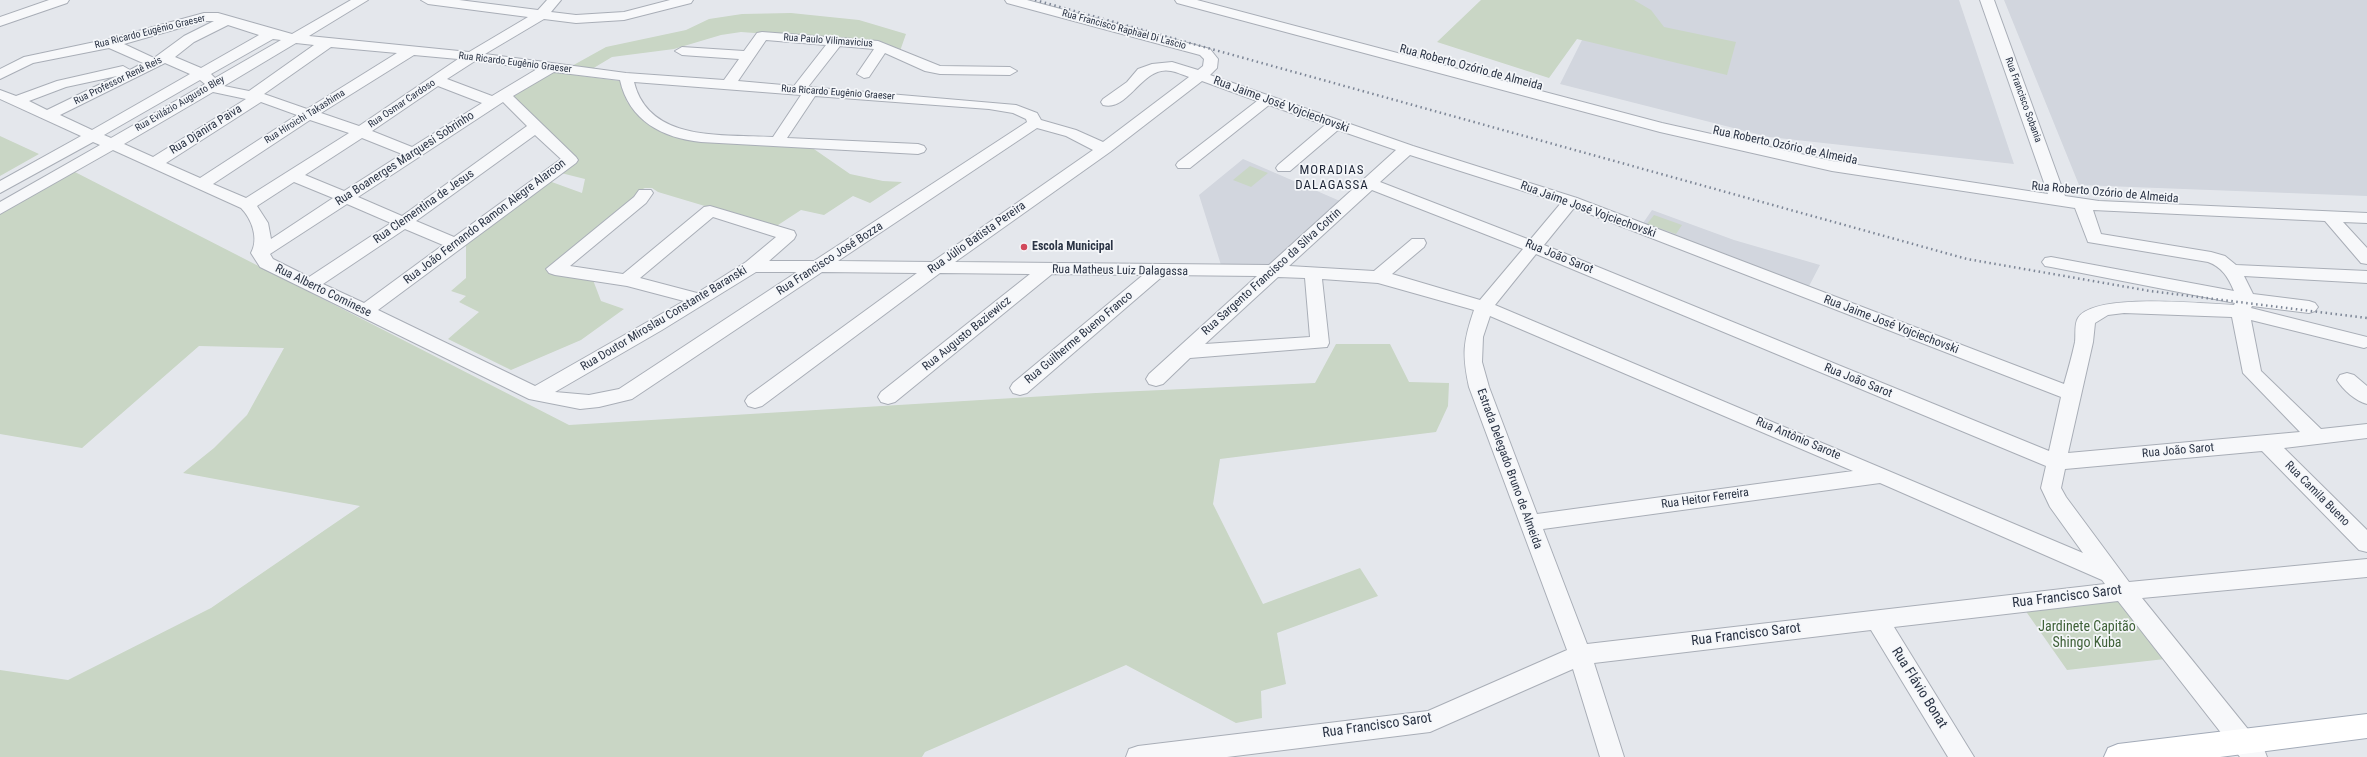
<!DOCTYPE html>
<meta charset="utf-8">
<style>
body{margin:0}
canvas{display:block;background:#e4e7ec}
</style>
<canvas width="2367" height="757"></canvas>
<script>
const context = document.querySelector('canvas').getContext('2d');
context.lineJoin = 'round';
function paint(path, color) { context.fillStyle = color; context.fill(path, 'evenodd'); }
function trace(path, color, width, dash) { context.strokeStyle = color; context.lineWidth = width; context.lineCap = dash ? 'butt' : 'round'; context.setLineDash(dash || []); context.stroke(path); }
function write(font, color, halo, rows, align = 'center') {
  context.font = font + ' "Roboto Condensed",sans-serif'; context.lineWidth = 3.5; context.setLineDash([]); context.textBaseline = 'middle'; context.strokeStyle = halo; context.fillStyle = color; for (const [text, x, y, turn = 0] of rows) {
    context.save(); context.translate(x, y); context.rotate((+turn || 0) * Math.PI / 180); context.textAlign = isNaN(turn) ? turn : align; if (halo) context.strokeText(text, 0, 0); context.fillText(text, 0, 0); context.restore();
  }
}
paint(new Path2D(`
 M1602 0H1959L2014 164 1769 137 1560 84Z
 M2004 0H2367V196L2079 185Z
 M1243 159 1340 201 1268 265H1221L1199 195Z
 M1652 210 1734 240 1820 265 1808 288 1641 226Z`), '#d2d6de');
paint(new Path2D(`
 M1481 0H1634L1651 10 1664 27 1736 42 1727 75 1577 39 1549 78 1437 42Z
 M791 13 859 20 906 34 900 51 877 42 741 32 721 35 674 49 612 57 592 69 570 67 606 47 686 30 709 19 742 14Z
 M552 72 620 81 627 102 665 133 811 147 850 174 883 181 902 182 870 203 853 196 824 215 801 210 775 227 658 192 652 188H645L638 191 637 200 547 271 593 280 601 301 624 309 581 340 511 370 448 339 479 312 459 302 466 296 451 291 466 278V244L549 181 582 193 585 179 561 173 575 161 512 95Z
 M0 136 39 154 0 176Z
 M1250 166 1268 173 1251 187 1233 180Z
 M73 171 569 425 1096 393 1315 383 1336 344H1390L1409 382 1449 383 1448 406 1436 432 1220 459 1213 504 1263 604 1360 568 1378 596 1277 633 1286 684 1261 691 1262 718 1236 723 1126 665 925 752 922 757H0V670L68 680 211 608 360 506 183 473 214 448 247 415 284 348 199 346 82 448 0 434V214Z
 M1654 215 1682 225 1676 234 1647 224Z
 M2119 600 2165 659 2067 670 2025 610Z`), '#c9d6c5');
const minor = new Path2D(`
 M49 0H69L67 3 0 26V17Z
 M351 0H368L309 36 469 52 528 17 428 4 421 0H459L538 10 547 0H561L551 12 576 15 624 12 670 0H693L691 3 624 20 576 23 544 19 485 54 626 73 724 80 739 59 682 55 675 51 682 47 744 51 757 33 762 32 878 41 940 66 1010 67 1017 71 1010 75 940 74 925 71 885 53 869 77 864 78 857 74 874 49 840 46 808 87 1016 105 1037 113 1041 120 1076 130 1103 142 1189 77C1183 75 1177 72 1171 71 1142 65 1129 112 1103 105L1101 102 1103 99 1127 82 1138 69 1152 64 1172 62 1198 70 1203 66 1204 59 1200 55 1007 3 1005 0H1027L1210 49 1218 59 1217 68 1210 75 1413 146 1577 198 2064 384C2068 370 2072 356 2075 342 2076 335 2074 324 2078 318 2094 292 2205 304 2234 305L2235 303 2051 267 2045 266 2042 262 2045 258 2051 257 2234 291C2228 277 2222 267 2208 262L2088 242 2075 208 1832 171 1660 132 1177 3 1175 0H1197L1662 123 1832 161 2048 194 1980 0H1994L2065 196 2099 201 2367 213V223L2343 222 2367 248V264L2361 263 2325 221 2093 210 2101 234 2211 252 2225 256 2236 265 2367 271V283L2244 276 2253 294 2309 301 2315 303 2318 307 2315 311 2309 313 2252 306 2251 308 2367 337V347L2364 348 2251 320 2261 371 2321 429 2367 424V438L2284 448 2367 530V552L2359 550 2262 451 2065 469 2061 488 2066 497 2129 582 2367 559V577L2142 598 2264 749 2267 757H2240L2118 601 1894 627 1974 757H1948L1871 630 1594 663 1624 757H1600L1573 669 1430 732 1227 757H1126L1129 749 1138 746 1428 711 1567 650 1469 387C1462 354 1463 342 1474 310L1378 283 1322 279 1329 343 1327 347 1190 358 1163 384 1156 386 1149 384 1146 379 1149 374 1257 276 1164 275 1027 393 1020 395 1013 393 1010 388 1013 383 1143 275 1052 274 895 402 888 404 881 402 878 397 881 392 1030 274 940 273 762 406 755 408 748 406 745 401 748 396 917 273 822 272 632 399 599 407 580 409 529 399 260 267 251 253C259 239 252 219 241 208L113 150 0 214V202L100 145 93 142 0 193V181L81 136 0 99V90L16 96 57 81 123 66 130 70 143 63 109 48 33 63 0 79V69L24 57 109 39 204 13H218L292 34ZM205 21H214L184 36 154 58 124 44ZM228 25 259 35 201 68 175 57 194 42ZM273 39 281 40 215 78 211 74ZM766 40 826 45 794 86 738 81ZM296 43 314 45 249 91 224 86ZM331 47 397 53 307 109 264 94ZM414 55 458 59 359 126 321 113ZM475 61 537 69 492 96 447 79ZM165 63 190 74 92 130 60 115ZM554 72 620 80C629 121 663 138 701 142L918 154 924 152 926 149 924 146 918 144 787 138 815 96 989 109 1013 113 1026 119 1027 122 814 261H769L794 239 796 235 794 231 710 206 704 207 623 274 570 266 646 203 653 193 651 190H639L634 197 546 269 549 273 555 275 627 286 684 301 535 386 378 310 576 163 578 160 576 157 513 96ZM117 76 47 110 29 101 66 87ZM200 80 205 84 111 138 104 135ZM1202 81 1257 101 1178 162 1176 165 1178 168H1190L1269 105 1325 125 1278 165 1276 168 1278 171H1290L1338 130 1396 150 1269 265 955 262 1110 152ZM634 82 801 95 773 137C724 134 649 143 634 82ZM438 86 482 103 412 147 372 131ZM213 92 246 99 153 157 124 144ZM261 102 297 115 200 178 166 163ZM503 102 527 126 402 216 358 197ZM310 120 349 133 246 198 213 184ZM1037 128 1066 136 1093 150 932 262 838 261ZM535 135 561 159 454 237 416 221ZM362 138 402 154 344 191 305 175ZM1410 155 1561 203 1530 240 1380 182ZM294 182 333 198 271 239 268 223 257 206ZM1372 190 1523 249 1480 300 1392 274 1424 247 1426 243 1424 239H1412L1374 271 1289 266ZM347 204 391 223 309 277 273 259 270 254ZM1574 208 2061 397 2049 451 1544 245ZM713 217 776 237 746 262 697 293 640 278ZM405 229 443 245 364 303 323 284ZM1536 254 2046 466 2041 488 2050 507 2083 553 1495 305ZM756 272H797L619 389 589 395 555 392 662 330ZM1278 277 1305 278 1310 337 1205 344ZM2124 313 2232 317 2243 373 2300 432 2068 453 2093 342 2095 323 2108 315ZM1490 316 1853 471 1537 514 1489 387 1482 362 1483 337ZM1880 483 2102 580 2105 584 1587 644 1543 529Z
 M2347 373 2354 375 2367 386V404C2356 401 2343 390 2337 380L2340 375Z`);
const major = new Path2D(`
 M2367 714V738L2220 757H2104L2108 748 2118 744Z`);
trace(minor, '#a9aeb7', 2);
trace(major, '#a3abb8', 2);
paint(minor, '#f7f8fa');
paint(major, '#fff');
trace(new Path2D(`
 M1035 0 1967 259 2150 291 2367 318`), '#7d8696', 2.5, [1.5, 3.5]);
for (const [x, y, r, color] of [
 [1024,247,4,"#d1495b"]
]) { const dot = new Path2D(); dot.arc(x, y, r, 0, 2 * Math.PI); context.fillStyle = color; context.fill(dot); trace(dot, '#f4f6f9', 1.5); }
write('10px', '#2b3445', '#f4f6f9', [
 ["Rua Francisco Raphael Di Lascio",1124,30,15],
 ["Rua Ricardo Eugênio Graeser",150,32,-14],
 ["Rua Paulo Vilimavicius",828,41,4],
 ["Rua Ricardo Eugênio Graeser",515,63,7],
 ["Rua Professor Renê Reis",118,81,-26],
 ["Rua Ricardo Eugênio Graeser",838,93,4],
 ["Rua Francisco Sobania",2023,100,70],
 ["Rua Evilázio Augusto Bley",180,104,-30],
 ["Rua Osmar Cardoso",402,104,-34],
 ["Rua Hiroichi Takashima",305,117,-32]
]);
write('12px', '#2b3445', '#f4f6f9', [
 ["Rua Roberto Ozório de Almeida",1471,68,15],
 ["Rua Jaime José Vojciechovski",1281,105,20],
 ["Rua Djanira Paiva",206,130,-32],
 ["Rua Roberto Ozório de Almeida",1785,146,12],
 ["Rua Boanerges Marquesi Sobrinho",405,159,-33],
 ["Rua Roberto Ozório de Almeida",2105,193,5],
 ["Rua Clementina de Jesus",424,207,-35],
 ["Rua Jaime José Vojciechovski",1588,210,20],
 ["Rua João Fernando Ramon Alegre Alarcon",485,222,-37],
 ["Rua Júlio Batista Pereira",977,238,-35],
 ["Rua João Sarot",1559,257,22],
 ["Rua Francisco José Bozza",830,259,-33],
 ["Rua Matheus Luiz Dalagassa",1120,271,1],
 ["Rua Sargento Francisco da Silva Cotrin",1272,272,-42],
 ["Rua Alberto Cominese",323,291,26],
 ["Rua Doutor Miroslau Constante Baranski",664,319,-31],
 ["Rua Jaime José Vojciechovski",1891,325,21],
 ["Rua Augusto Baziewicz",967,334,-39],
 ["Rua Guilherme Bueno Franco",1079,338,-40],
 ["Rua João Sarot",1858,381,22],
 ["Rua Antônio Sarote",1798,439,23],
 ["Rua João Sarot",2178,451,-5],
 ["Estrada Delegado Bruno de Almeida",1509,469,70],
 ["Rua Camila Bueno",2317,494,45],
 ["Rua Heitor Ferreira",1705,499,-8]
]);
write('bold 12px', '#2b3445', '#f4f6f9', [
 ["Escola Municipal",1032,247]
], 'left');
context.letterSpacing = '1px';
write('13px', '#1d2536', '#f4f6f9', [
 ["MORADIAS",1332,171],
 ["DALAGASSA",1332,186]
]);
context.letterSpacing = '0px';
write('14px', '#2b3445', '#f4f6f9', [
 ["Rua Francisco Sarot",2067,597,-7],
 ["Rua Francisco Sarot",1746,635,-7],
 ["Rua Flávio Bonat",1919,688,58],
 ["Rua Francisco Sarot",1377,726,-8]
]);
write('14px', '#3f6138', '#f4f6f9', [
 ["Jardinete Capitão",2087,627],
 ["Shingo Kuba",2087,643]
]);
</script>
